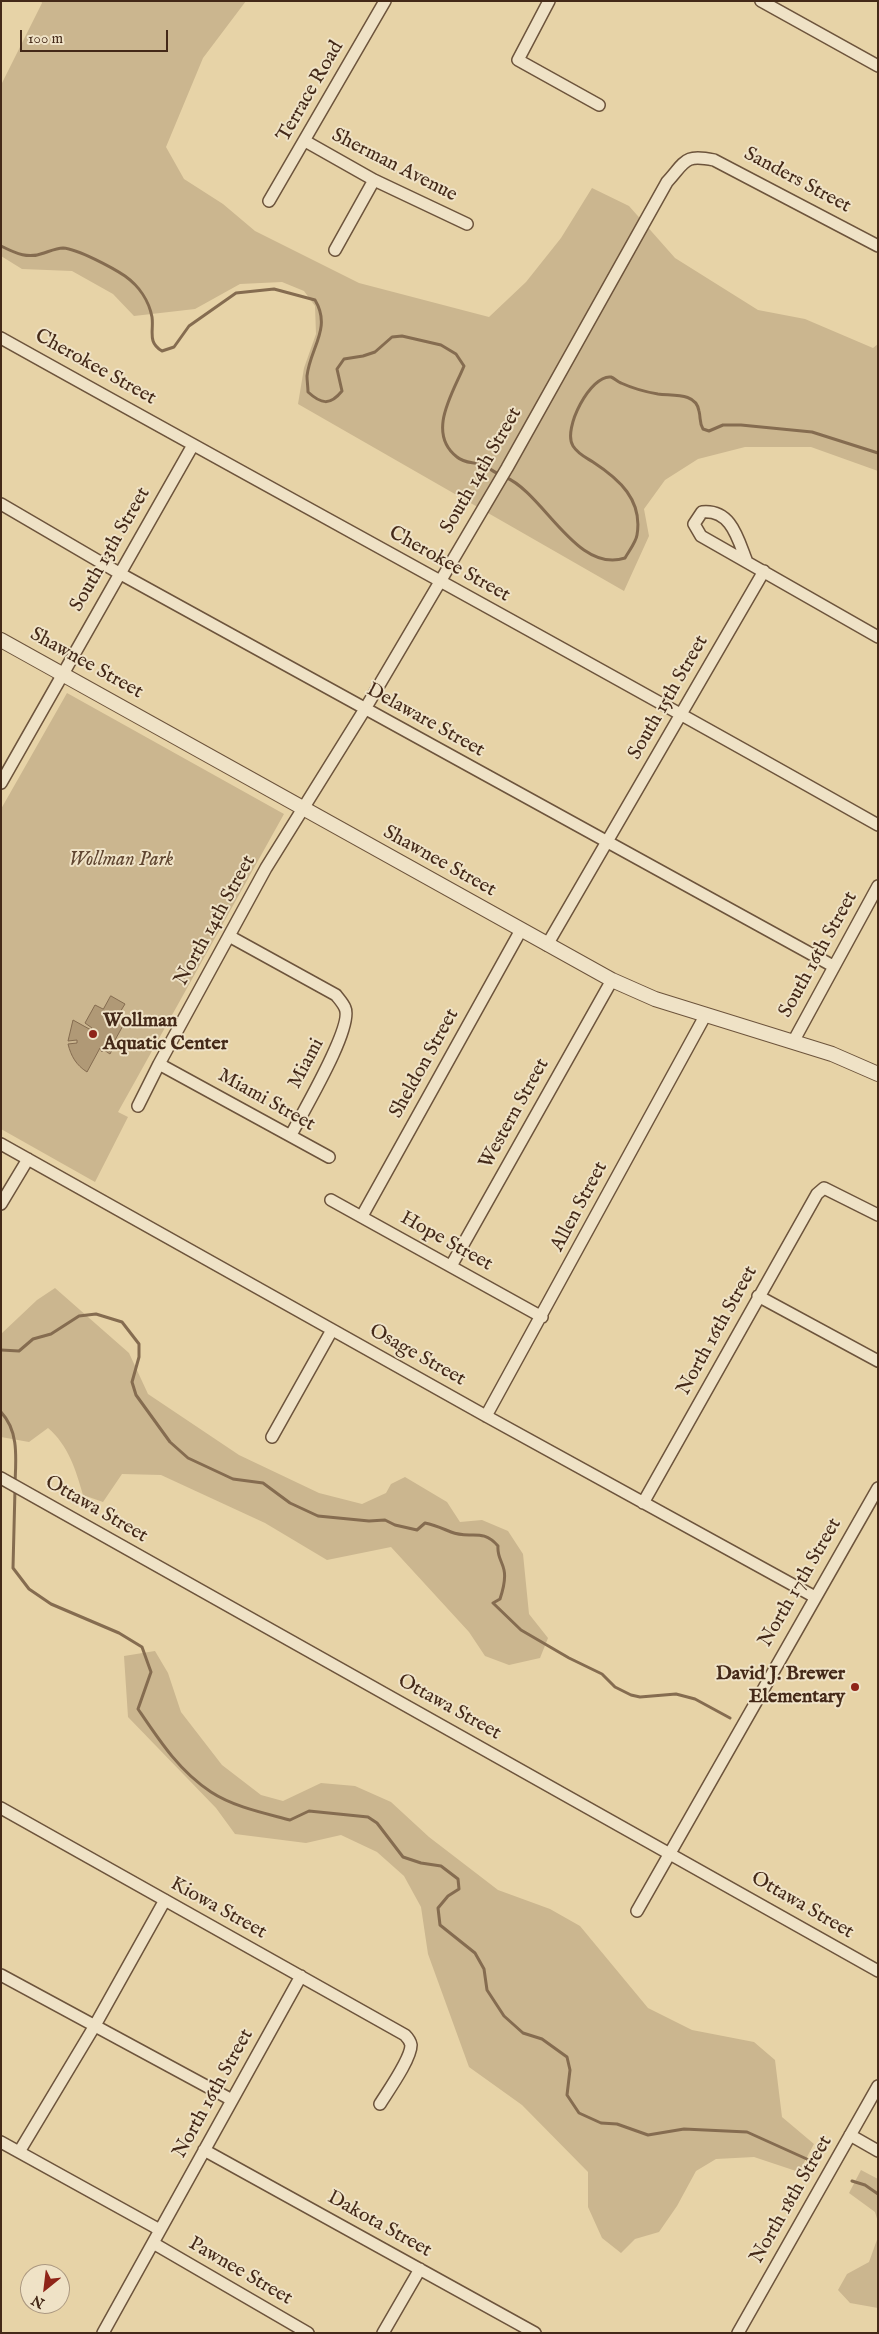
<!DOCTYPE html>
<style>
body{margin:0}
#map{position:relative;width:879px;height:2334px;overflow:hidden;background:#e7d3a7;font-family:"IM FELL English",serif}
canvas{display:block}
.frame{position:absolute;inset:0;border:2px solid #442918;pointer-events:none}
.north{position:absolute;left:20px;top:2264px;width:50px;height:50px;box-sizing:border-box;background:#efe2c6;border:1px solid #ab9880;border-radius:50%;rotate:209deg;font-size:14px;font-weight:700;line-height:20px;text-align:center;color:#442918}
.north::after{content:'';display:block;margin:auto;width:18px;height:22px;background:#8f2418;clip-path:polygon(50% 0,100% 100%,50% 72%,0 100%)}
.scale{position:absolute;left:20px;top:30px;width:148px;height:22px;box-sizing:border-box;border:2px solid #442918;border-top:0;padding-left:6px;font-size:15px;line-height:18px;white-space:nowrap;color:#442918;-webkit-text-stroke:4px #efe2c6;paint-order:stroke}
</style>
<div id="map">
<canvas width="879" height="2334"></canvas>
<div class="frame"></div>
<div class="north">N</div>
<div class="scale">100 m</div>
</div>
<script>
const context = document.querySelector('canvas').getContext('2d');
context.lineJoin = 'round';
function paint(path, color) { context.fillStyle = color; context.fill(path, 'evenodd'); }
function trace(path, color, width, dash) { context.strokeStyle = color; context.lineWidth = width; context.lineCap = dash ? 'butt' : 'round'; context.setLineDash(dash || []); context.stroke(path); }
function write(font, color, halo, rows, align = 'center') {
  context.font = font + ' "IM FELL English",serif'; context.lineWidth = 4; context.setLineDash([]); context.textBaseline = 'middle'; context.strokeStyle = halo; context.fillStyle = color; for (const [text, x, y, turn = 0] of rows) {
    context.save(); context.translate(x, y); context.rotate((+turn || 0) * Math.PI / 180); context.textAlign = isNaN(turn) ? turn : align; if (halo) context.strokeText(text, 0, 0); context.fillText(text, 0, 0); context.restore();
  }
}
paint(new Path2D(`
 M41 1H246L203 58 166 147 184 179 223 204 255 231 359 283 489 317 526 282 561 238 592 188 629 206 675 258 758 310 805 319 873 348 878 344V471L811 447H745L698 459 665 480 644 509 649 536 624 591 298 404 304 368 316 334 315 306 304 291 282 282 240 284 195 309 134 316 113 294 72 271 22 269 1 256V85L42 3Z
 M67 693 284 814 118 1112 128 1117 95 1182 1 1129V809Z
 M55 1288 129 1353 148 1394 239 1455 319 1493 362 1504 386 1493 391 1484 405 1477 447 1502 460 1522 482 1520 508 1531 523 1554 529 1614 548 1638 540 1658 509 1665 485 1656 469 1632 391 1547 327 1560 265 1523 161 1475 122 1474 103 1502 83 1495C76 1470 68 1445 48 1428L29 1442 1 1437V1334L37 1300Z
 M155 1651 168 1673 181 1712 222 1765 261 1795 283 1801 321 1783 355 1786 391 1802 429 1837 498 1890 550 1909 580 1926 648 2008 692 2030 754 2042 775 2060 782 2117 814 2144 799 2172 754 2157 716 2159 696 2171 677 2206 659 2232 635 2239 621 2253 602 2238 588 2207V2172L522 2105 469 2067 428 1954 421 1907 404 1876 377 1852 341 1835 306 1843 235 1834 216 1808 128 1717 124 1656Z
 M861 2170 878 2179V2222L875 2212 849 2193Z
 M878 2237V2308L850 2303 838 2290 847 2274 869 2262Z`), '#cbb68f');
const water = new Path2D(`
 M111 996 125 1004 117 1017 125 1022 115 1040 107 1036 106 1038 115 1044 110 1054 104 1050 102 1052 100 1048 87 1072C76 1065 71 1056 68 1044L77 1043V1040L68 1041 73 1020 91 1030 92 1028 85 1023 95 1005 103 1009Z`);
paint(water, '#b09976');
trace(water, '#856c50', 1);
trace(new Path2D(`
 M1 246C17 254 28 259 44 253 50 251 57 248 63 248 78 249 113 268 125 276 139 286 149 301 152 317 154 331 147 342 162 351L174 347 189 326 236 293 274 289 315 300C332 328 310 348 307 376 307 381 308 387 308 392 321 404 330 406 342 391L337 369 344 359 363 356 375 352 392 337 402 336 441 345 456 354 464 366C453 393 426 433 457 457 464 463 471 462 479 464 486 465 493 472 499 474
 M505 477C544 493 576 574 625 558 629 551 636 542 637 535 643 500 619 479 593 462 585 457 578 454 573 446 562 429 591 374 611 377 614 378 618 382 621 383 632 388 646 392 658 394 672 396 696 392 699 411 701 419 699 422 703 429L709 431 723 425H741L812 432 878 453
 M1 1350 19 1351 33 1339 51 1334 79 1316 96 1314 122 1322 139 1344V1357L132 1382 136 1395 170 1442 188 1458 233 1479 263 1483 290 1503 318 1516 369 1521 385 1520 395 1525 417 1530 425 1523C435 1525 441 1528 451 1532 470 1540 482 1527 498 1546 497 1556 502 1561 504 1570 506 1579 503 1590 500 1599L493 1603 521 1630 569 1658 602 1674 615 1687 631 1695 640 1697 676 1694 695 1699 730 1718
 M1 1412C19 1431 16 1458 15 1483
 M15 1489 13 1568 29 1589 51 1604 119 1633 142 1647 151 1672 138 1709C159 1740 179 1771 211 1792 234 1807 264 1813 290 1820L309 1811 368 1817 377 1823 403 1857 421 1863 441 1866 458 1879 459 1889 448 1896 438 1908 440 1925 475 1953 484 1969 487 1990 504 2016 523 2033 542 2039 567 2057 570 2070 567 2095 579 2113 601 2123 617 2124 648 2135 684 2129 747 2132 809 2160
 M852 2181 865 2185 878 2194`), '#856c50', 3);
const minor = new Path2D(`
 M549 1 518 60 599 105
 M761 1 878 66
 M305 141 374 180 467 224
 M269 201 385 1
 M335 250 374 180
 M1 338C293 501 587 660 878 825
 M1 504 119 573 833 966
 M747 562C738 540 732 509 702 512L694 524 701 536 878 637
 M1 783 193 445
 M229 936 336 995C339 999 343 1003 345 1008 354 1027 302 1113 291 1135
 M547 945 764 571
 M793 1042 878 886
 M159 1064 329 1157
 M138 1106 159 1064 266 868 365 709 507 468 667 182C686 161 684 154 714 160L878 246
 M1 1144 486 1416 815 1597
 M331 1200 542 1317
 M1 1204 28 1159
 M362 1216 521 930
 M451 1266 612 980
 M758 1296 878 1361
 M486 1416 705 1016
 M272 1437 332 1330
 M1 1478 878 1971
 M643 1503 817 1194 824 1188 878 1215
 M1 1808 405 2035C408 2038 410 2040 411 2045 411 2059 388 2091 380 2104
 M637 1911 878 1488
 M1 1975 232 2100
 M850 2135 878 2151
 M1 2142 160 2230
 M204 2150 535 2333
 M19 2152 94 2027 165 1900
 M153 2243 308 2333
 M103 2333 301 1976
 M383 2333 420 2269
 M738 2333 878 2086`);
const tertiary = new Path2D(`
 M1 640 612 980 655 999 832 1054 878 1074`);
trace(minor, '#6d543c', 14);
trace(tertiary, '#6d543c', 16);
trace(minor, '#efe2c6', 11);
trace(tertiary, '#efe2c6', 14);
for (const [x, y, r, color] of [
 [93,1034,5,"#8f2418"],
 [855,1687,5,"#8f2418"]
]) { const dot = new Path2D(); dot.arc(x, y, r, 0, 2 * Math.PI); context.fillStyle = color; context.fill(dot); trace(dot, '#efe2c6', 2); }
write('20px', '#442918', '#efe2c6', [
 ["Terrace Road",311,92,-60],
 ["Sherman Avenue",394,166,27],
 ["Sanders Street",797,181,28],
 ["Cherokee Street",95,368,29],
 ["South 14th Street",482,471,-60],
 ["South 13th Street",111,550,-60],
 ["Cherokee Street",449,565,29],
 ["Shawnee Street",86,664,29],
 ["South 15th Street",669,698,-60],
 ["Delaware Street",425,721,29],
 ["Shawnee Street",439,862,29],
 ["North 14th Street",216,921,-61],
 ["South 16th Street",819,955,-61],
 ["Miami",307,1064,-62],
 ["Sheldon Street",425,1064,-61],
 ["Miami Street",266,1101,29],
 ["Western Street",515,1114,-61],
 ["Allen Street",580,1207,-62],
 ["Hope Street",446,1242,29],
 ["North 16th Street",718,1331,-61],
 ["Osage Street",417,1356,29],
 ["Ottawa Street",96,1510,30],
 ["North 17th Street",801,1583,-60],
 ["Ottawa Street",449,1708,29],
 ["Ottawa Street",802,1906,30],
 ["Kiowa Street",218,1909,29],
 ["North 16th Street",214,2094,-61],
 ["North 18th Street",792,2200,-60],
 ["Dakota Street",379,2225,29],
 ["Pawnee Street",240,2272,30]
]);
write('italic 20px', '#5f4530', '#efe2c6', [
 ["Wollman Park",121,861]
]);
write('bold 20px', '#442918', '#efe2c6', [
 ["Wollman",103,1022],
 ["Aquatic Center",103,1045],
 ["David J. Brewer",845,1675,"right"],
 ["Elementary",845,1698,"right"]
], 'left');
</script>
